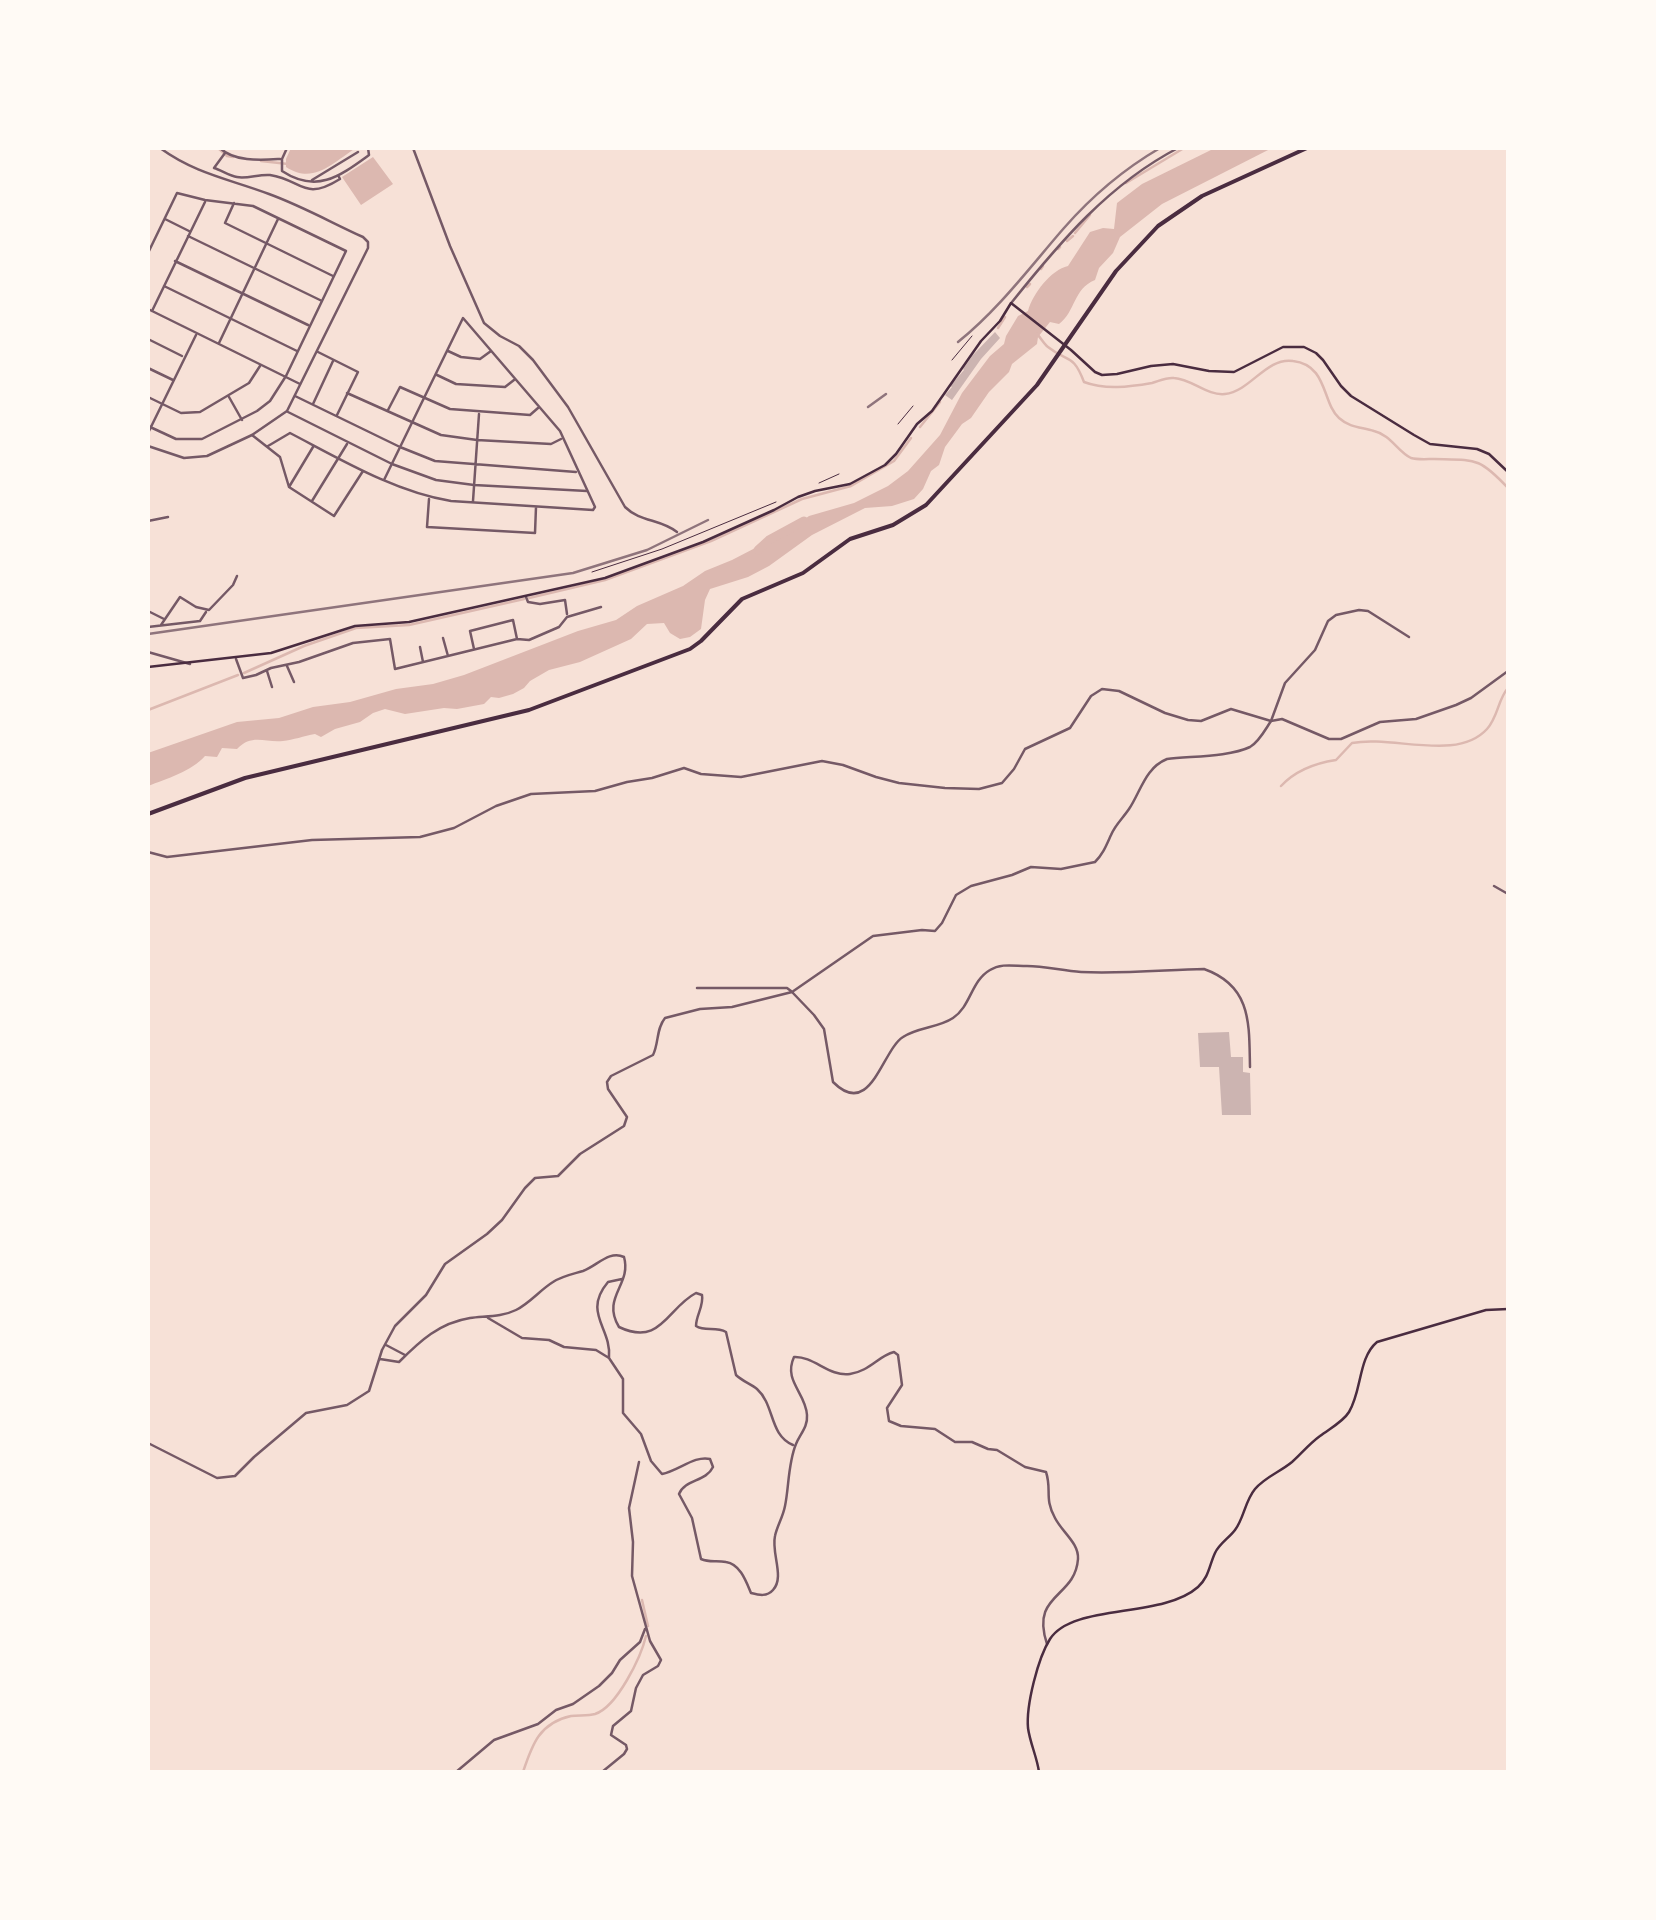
<!DOCTYPE html>
<style>
body{margin:0}
#map{position:relative;width:1656px;height:1920px;overflow:hidden;background:#f7e1d7;font-family:Quicksand,sans-serif}
canvas{display:block}
.frame{position:absolute;inset:0;border:150px solid #fffaf5;pointer-events:none}
</style>
<div id="map">
<canvas width="1656" height="1920"></canvas>
<div class="frame"></div>
</div>
<script>
const context = document.querySelector('canvas').getContext('2d');
context.lineJoin = 'round';
function paint(path, color) { context.fillStyle = color; context.fill(path, 'evenodd'); }
function trace(path, color, width, dash) { context.strokeStyle = color; context.lineWidth = width; context.lineCap = dash ? 'butt' : 'round'; context.setLineDash(dash || []); context.stroke(path); }
paint(new Path2D(`
 M291 148H356C332 163 314 185 286 167V159Z
 M1215 148H1272L1162 204 1120 237 1113 253 1099 268 1095 280C1073 289 1076 311 1059 324L1050 322 1038 337 1037 344 1012 364 1009 372 989 392 971 418 962 424 945 447 939 465 931 471 923 489 914 499 892 506 865 508 812 535 769 566 748 577 710 589 705 600 701 629 690 637 680 639 670 633 664 623 647 624 631 639 580 662 549 670 530 681 524 688 513 694 499 698 491 697 484 704 457 709 444 708 405 714 385 709 373 713 360 722 335 729 321 737 315 734C304 736 293 740 283 741 265 743 252 733 237 749L222 748 217 757 205 756C192 771 166 779 148 786V753L237 722 279 718 313 707 350 702 396 689 433 684 464 675 578 631 616 620 637 606 683 586 705 571 732 560 788 531 809 516 854 503 888 486 908 471 940 435 962 393 990 356 1004 344 1006 336 1018 316 1028 311C1033 293 1051 270 1068 266L1090 232 1103 228 1114 229 1117 203 1142 184Z
 M373 157 393 184 361 205 342 177Z`), '#dcb8b0');
trace(new Path2D(`
 M218 148 227 156 233 157
 M261 161 288 164
 M1126 183 1184 148
 M1075 233 1090 215
 M1067 241 1073 236
 M1058 249 1060 247
 M1041 269 1043 266
 M1027 287 1030 284
 M998 328 1005 317
 M1037 334C1041 338 1044 344 1048 347 1068 363 1073 353 1084 382 1105 390 1129 387 1152 383 1159 381 1167 377 1174 378 1192 379 1207 396 1225 394 1251 391 1266 357 1293 361 1328 365 1322 403 1339 418 1350 428 1362 427 1374 431 1391 435 1397 451 1411 458 1418 460 1428 459 1434 459 1476 460 1479 457 1508 488
 M920 427 940 402
 M529 598 605 580 711 541 802 499 851 486 894 461 911 438
 M244 673 304 646 356 628 409 625 524 599
 M148 710 238 675
 M1281 786C1295 771 1316 763 1336 760L1352 743C1393 735 1457 762 1487 729 1498 717 1498 699 1508 688
 M642 1600 648 1626
 M523 1772C532 1745 539 1723 571 1716 579 1715 588 1716 595 1714 617 1707 641 1657 646 1636`), '#dcb8b0', 2.5);
trace(new Path2D(`
 M758 550 769 540 804 521`), '#dcb8b0', 9);
paint(new Path2D(`
 M995 332 1000 338 981 359 952 400 945 395 952 387 950 386 964 370 963 369 973 355Z
 M1229 1032 1231 1057H1243V1072L1250 1073 1251 1115H1222L1219 1067H1200L1198 1033Z`), '#ccb4b1');
trace(new Path2D(`
 M952 360 972 336
 M898 424 913 406
 M819 483 839 474
 M592 572 662 549 776 502`), '#4a2c40', 1);
trace(new Path2D(`
 M220 148C234 162 261 160 280 159
 M287 148 282 159V171C317 194 340 176 369 155L368 148
 M413 148 450 246 484 323 500 336 519 346 533 360 568 407 625 507C640 522 661 519 677 532
 M225 153 214 168C221 170 230 176 237 177 247 179 259 174 270 175 303 180 303 202 340 179L339 177
 M312 180 358 152
 M234 203 225 223 333 276
 M165 219 189 231
 M188 236 322 301
 M148 253 177 193 205 200 253 206 346 251 286 376 270 401 257 411 202 439H176L148 426
 M175 261 308 325
 M164 286 297 351
 M1012 302C1060 242 1109 184 1178 148
 M148 309 300 384
 M152 311 205 202
 M148 339 182 356
 M219 343 278 219
 M448 351 461 357 480 359 491 351
 M318 352 358 372 337 415
 M148 368 173 380
 M437 375 456 384 505 387 514 380
 M347 393 441 435 477 440 551 444 561 439
 M295 396 400 447 435 461 576 472
 M148 397 181 413 200 412 249 383 260 366
 M229 397 242 420
 M313 404 333 361
 M388 410 400 387 450 409 530 415 538 408
 M148 433 196 335
 M252 435 280 457 289 487 334 516 363 471
 M268 446 290 433C340 459 395 492 451 501L593 510 595 507 560 431 463 318 384 480
 M289 487 313 447
 M429 499 427 527 535 533 536 507
 M312 501 347 444
 M473 501 479 414
 M148 521 168 517
 M526 597 528 602 540 604 565 600 567 614
 M148 611 164 619
 M161 625 180 597 196 607 209 610 233 585 237 576
 M148 627 200 621 206 612
 M443 638 448 656
 M420 647 423 662
 M474 649 470 631 513 620 517 639
 M148 652 190 664
 M236 659 243 678 256 675 271 668 299 662 353 643 390 639 395 669 517 639 529 640 559 627 567 617 601 607
 M287 666 294 682
 M267 671 272 687
 M148 852 167 857 312 840 420 837 454 828 496 806 531 794 595 791 627 782 652 778 684 768 701 774 741 777 822 761 843 765 876 777 899 783 945 788 979 789 1002 783 1014 769 1025 749 1070 728 1091 696 1102 689 1119 691 1165 713 1188 720 1201 721 1231 709 1271 721 1285 683 1315 650 1328 621 1336 615 1359 610 1368 611 1409 637
 M1494 886 1508 894
 M697 988H787L791 991
 M488 1318 522 1338 549 1340 564 1347 596 1350 609 1358 623 1379V1413L641 1434 651 1461 662 1474C678 1471 695 1455 710 1459L713 1467C706 1482 685 1479 679 1494L692 1518 701 1559C710 1563 716 1560 726 1562 740 1564 746 1581 751 1593 759 1595 767 1597 773 1590 785 1577 771 1553 775 1536 777 1526 783 1517 785 1506 789 1487 788 1463 796 1444 800 1434 808 1427 807 1415 806 1393 783 1381 794 1357 814 1356 829 1377 850 1374 870 1371 878 1356 894 1352L898 1355 902 1385 887 1408 889 1421 901 1426 935 1429 955 1442H972L988 1449 997 1450 1025 1467 1046 1472C1052 1490 1044 1498 1055 1518 1062 1532 1079 1543 1078 1559 1075 1599 1030 1593 1047 1644
 M386 1345 405 1355
 M609 1358C612 1328 582 1313 608 1282L622 1279
 M380 1359 399 1362C420 1341 439 1323 470 1318 485 1316 502 1317 516 1310 530 1303 540 1290 553 1282 562 1276 573 1274 583 1271 597 1266 609 1250 624 1257 632 1285 601 1297 619 1327 661 1347 667 1308 696 1293L702 1295C704 1306 696 1315 696 1326 705 1332 716 1326 726 1332L736 1375C742 1381 751 1384 757 1389 775 1405 769 1435 793 1445
 M148 1443 217 1478 235 1476 254 1457 306 1413 347 1405 369 1391 382 1350 395 1326 426 1295 445 1264 487 1234 502 1220 525 1188 535 1178 558 1176 580 1154 624 1126 627 1117 608 1089 607 1082 611 1076 653 1055C659 1043 656 1029 665 1018L700 1009 732 1007 792 992
 M456 1772 494 1740 538 1724 556 1710 573 1704 599 1686 612 1673 620 1660 640 1642 645 1629
 M602 1772 624 1754 627 1749 626 1745 611 1735 613 1726 631 1711 636 1688 643 1675 658 1666 661 1660 650 1641 632 1576 633 1542 629 1508 639 1462`), '#755966', 2.5);
trace(new Path2D(`
 M288 412 392 464 436 480 474 485 587 491
 M148 446 184 458 207 456 252 435 287 411 368 248V242L363 237C332 223 302 206 269 194 229 179 196 174 160 148
 M1250 1067C1249 1024 1252 986 1204 969 1165 970 1120 974 1081 972 1063 971 1045 966 1027 966 1014 966 1001 963 990 970 971 981 971 1006 953 1018 938 1028 918 1027 903 1037 882 1050 871 1120 833 1082L824 1029 814 1015 792 992 873 936 922 930 935 931 942 923 956 895 971 886 1012 875 1031 867 1061 869 1095 862C1103 854 1106 846 1111 835 1115 825 1123 818 1129 809 1141 791 1145 768 1167 759 1190 756 1229 757 1250 747 1259 742 1265 730 1271 721L1282 719 1329 739H1341L1380 722 1416 719 1456 705 1471 698 1508 671`), '#755966', 2.5);
trace(new Path2D(`
 M148 667 271 653 355 626 409 622 605 578 703 542 774 510 798 497 815 491 850 484 885 465 896 454 917 424 932 411 981 341 1000 321 1011 303 1071 350 1095 372 1102 375 1117 374 1151 366 1173 364 1209 371 1234 372 1283 347H1304L1316 353 1323 360 1341 386 1351 396 1414 435 1430 444 1477 449 1489 454 1508 472
 M1039 1772C1037 1757 1030 1743 1028 1728 1026 1705 1038 1658 1050 1639 1073 1603 1162 1619 1198 1587 1209 1577 1209 1566 1215 1553 1219 1544 1229 1538 1235 1530 1244 1518 1245 1501 1255 1489 1265 1477 1280 1472 1292 1462 1301 1454 1309 1444 1320 1436 1329 1429 1343 1422 1349 1412 1362 1391 1358 1358 1377 1342L1486 1310 1508 1309`), '#4a2c40', 2.5);
trace(new Path2D(`
 M148 814 245 778 529 710 690 649 701 641 742 599 803 573 850 539 893 525 926 505 1037 385 1116 271 1158 226 1202 196 1307 148`), '#4a2c40', 4);
trace(new Path2D(`
 M958 342C999 309 1030 267 1064 228 1092 196 1124 169 1160 148
 M868 407 886 394
 M148 634 573 573 647 550 708 520`), '#8f747c', 2.5);
</script>
